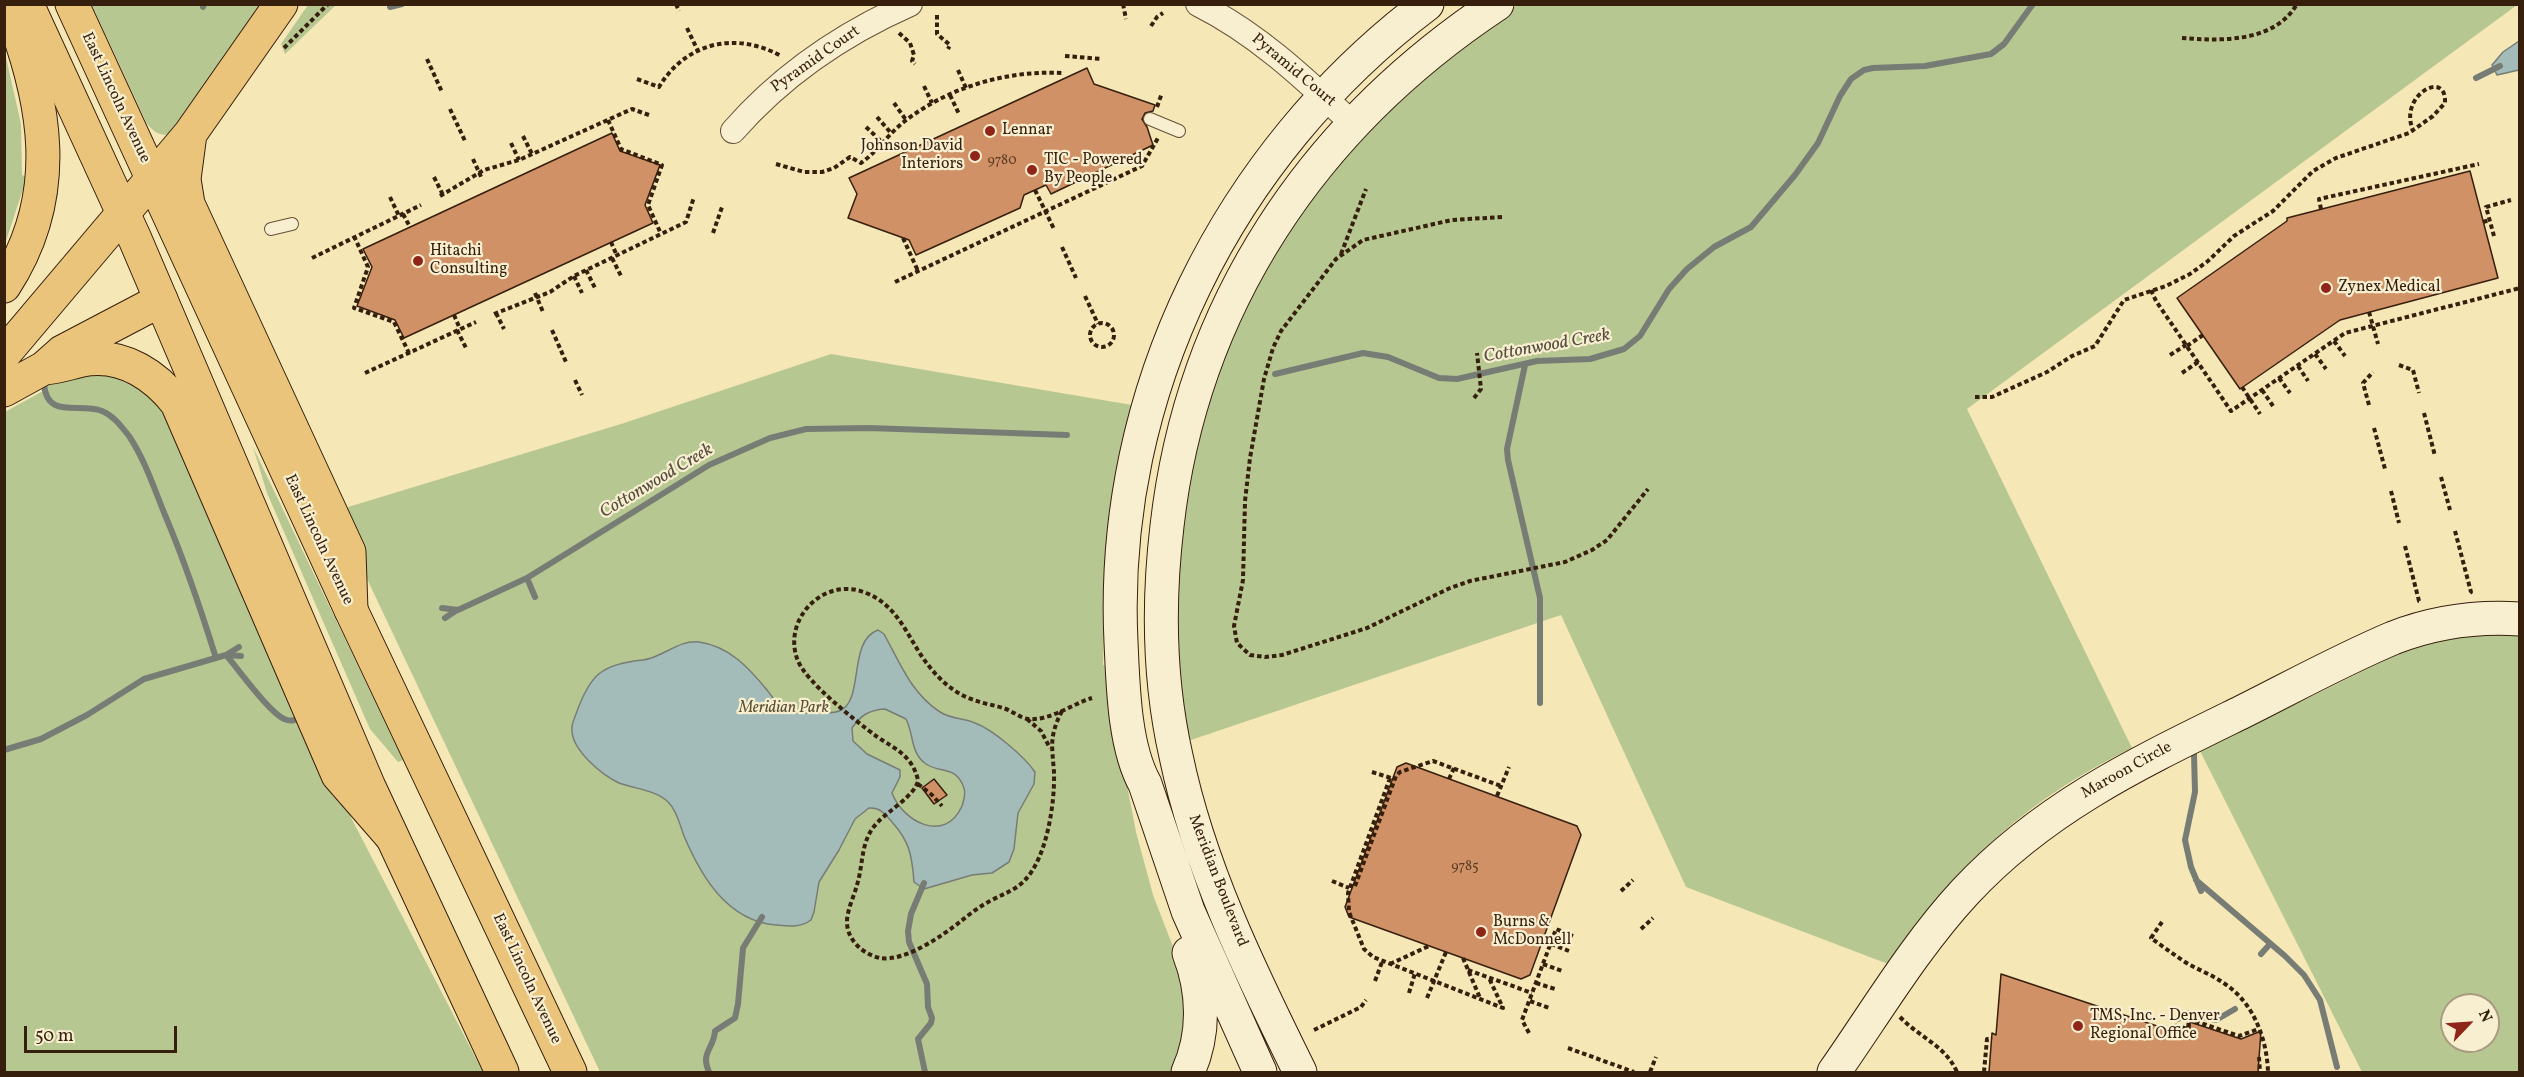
<!DOCTYPE html>
<style>
body{margin:0}
#map{position:relative;width:2524px;height:1077px;overflow:hidden;background:#f5e7b6;font-family:Vollkorn,serif}
canvas{display:block}
.frame{position:absolute;inset:0;border:6px solid #361f0d;pointer-events:none}
.north{position:absolute;left:2440px;top:993px;width:60px;height:60px;box-sizing:border-box;background:#f8efd0;border:2px solid #aa9c82;border-radius:50%;rotate:65deg;font-size:16px;font-weight:700;line-height:24px;text-align:center;color:#361f0d}
.north::after{content:'';display:block;margin:auto;width:21px;height:27px;background:#8f2418;clip-path:polygon(50% 0,100% 100%,50% 72%,0 100%)}
.scale{position:absolute;left:24px;top:1026px;width:153px;height:27px;box-sizing:border-box;border:3px solid #361f0d;border-top:0;padding-left:8px;font-size:18px;line-height:21px;white-space:nowrap;color:#361f0d;-webkit-text-stroke:4px #f8efd0;paint-order:stroke}
</style>
<div id="map">
<canvas width="2524" height="1077"></canvas>
<div class="frame"></div>
<div class="north">N</div>
<div class="scale">50 m</div>
</div>
<script>
const context = document.querySelector('canvas').getContext('2d');
context.lineJoin = 'round';
function paint(path, color) { context.fillStyle = color; context.fill(path, 'evenodd'); }
function trace(path, color, width, dash) { context.strokeStyle = color; context.lineWidth = width; context.lineCap = dash ? 'butt' : 'round'; context.setLineDash(dash || []); context.stroke(path); }
function write(font, color, halo, rows, align = 'center') {
  context.font = font + ' Vollkorn,serif'; context.lineWidth = 4.5; context.setLineDash([]); context.textBaseline = 'middle'; context.strokeStyle = halo; context.fillStyle = color; for (const [text, x, y, turn = 0] of rows) {
    context.save(); context.translate(x, y); context.rotate((+turn || 0) * Math.PI / 180); context.textAlign = isNaN(turn) ? turn : align; if (halo) context.strokeText(text, 0, 0); context.fillText(text, 0, 0); context.restore();
  }
}
paint(new Path2D(`
 M92 5H267L171 134C160 137 152 131 146 122Z
 M308 5H336L285 54 281 44Z
 M1518 5H2517L1967 409 2132 748C2077 775 2022 810 1979 855 1946 889 1918 928 1888 964L1686 887 1561 615 1185 742 1179 703 1174 577 1199 421 1262 268 1345 150 1477 32Z
 M5 53 21 124 22 175 27 177 5 244Z
 M831 354 1132 405 1116 472 1107 535 1103 665 1110 667 1121 754 1136 832 1153 895 1179 962 1187 1025 1173 1072H600L335 511 621 424Z
 M120 373 125 383 136 384 159 402 345 806 483 1072H5V412L43 391 40 385 56 376Z
 M253 447 403 760 398 762 370 729 366 720 267 493Z
 M2480 634 2519 635V1072H2362L2200 751 2406 650 2448 638ZM2452 1005H2488V1041H2452Z`), '#b7c791');
const water = new Path2D(`
 M2519 41V70L2497 75 2492 65 2503 52Z
 M878 630 884 634C900 663 911 693 940 712 951 719 963 718 975 723 992 729 1024 756 1035 772L1034 784 1018 813 1014 849 1009 862 992 873 972 875 924 889 914 882C912 856 910 842 892 822 885 814 880 807 869 808L855 819 839 850 819 882 814 912 811 920C800 928 788 926 776 925 727 921 701 876 684 836 680 825 677 811 669 803 657 790 635 789 619 783 602 775 573 751 572 731 571 725 574 719 576 714 590 674 602 664 643 660 662 658 679 639 699 642 729 646 749 668 767 690 773 698 780 708 790 711 798 714 808 713 817 713 823 712 833 714 839 711 865 702 847 641 878 630ZM885 709 906 719C914 734 910 753 926 764 941 774 956 765 964 788 966 794 964 800 962 806 945 844 903 822 892 793L900 777V770L867 754 853 741 852 728C861 715 869 710 885 709Z`);
paint(water, '#a3bcba');
trace(water, '#777d75', 1.5);
trace(new Path2D(`
 M203 7 204 4
 M390 7 402 4
 M2476 78 2500 66
 M1525 365 1507 449 1508 460 1540 598V703
 M1275 374 1363 353 1388 357 1439 378 1457 379 1537 361 1590 359 1624 349 1640 336 1669 289 1687 269 1714 247 1751 227 1795 175 1818 143 1840 96 1851 79 1864 70 1873 68 1925 66 1991 54 2004 44 2033 4
 M44 384C47 420 79 402 102 411 114 416 121 426 129 436 145 460 154 488 165 515 185 562 201 610 216 658
 M527 578 535 597
 M442 608 458 610 527 578 709 465 770 438 806 429 869 428 1067 435
 M445 618 457 610
 M226 655C240 671 268 711 284 719 291 722 296 720 302 717
 M227 655 241 656
 M4 750 41 739 87 715 144 679 226 655 239 647
 M2194 754 2195 792 2185 840 2191 867 2201 891
 M2196 880 2285 956 2304 975 2320 1000 2337 1067
 M924 883 911 914 908 931 909 942 927 984 928 1007 932 1018 931 1023 918 1039 925 1072
 M2261 954 2270 944
 M2178 1019 2187 1013 2216 1020 2235 1009
 M709 1072C700 1052 714 1049 715 1031L735 1018 738 1004 743 948 762 917`), '#777d75', 6);
const building = new Path2D(`
 M1087 68 1094 84 1155 105 1153 111 1145 113 1142 119 1147 127 1153 145 1051 194 1046 185 1024 195 1020 208 916 255 909 240 848 218 857 194 849 178Z
 M612 133 620 151 660 165 645 205 653 223 404 338 395 320 357 306 372 267 363 249Z
 M2470 171 2498 278 2340 320 2240 389 2177 298 2287 221V218Z
 M1406 763 1577 826 1581 835 1530 975 1521 979 1349 917 1345 907 1397 767Z
 M934 779 947 795 934 804 922 788Z
 M2001 974 2190 1037V1022L2241 1039 2261 1031 2258 1072H1989L1992 1033 1996 1035Z`);
paint(building, '#d09167');
trace(building, '#361f0d', 1.5);
const lane = new Path2D(`
 M1150 119 1179 131
 M271 229 292 224`);
const street = new Path2D(`
 M1198 4C1258 34 1305 79 1353 124
 M733 131C782 75 842 34 910 4`);
const secondary = new Path2D(`
 M1188 1072C1205 1034 1204 992 1189 953
 M1260 1072 1188 911 1145 784C1124 746 1123 685 1121 642 1109 392 1228 154 1427 4
 M1300 1072C1250 971 1199 867 1176 756 1159 681 1158 602 1167 526 1192 305 1313 126 1497 4
 M1834 1072C1876 1012 1915 946 1965 892 2044 807 2140 762 2242 712 2292 687 2341 660 2393 638 2434 622 2475 616 2520 619`);
const primary = new Path2D(`
 M27 4 135 239 369 787 502 1072
 M72 4 351 610 570 1072`);
const highway = new Path2D(`
 M190 134 184 179 188 204 349 552 351 610
 M4 286C64 195 46 100 8 4
 M4 354 190 134 281 4
 M44 368C60 367 74 361 89 359 125 355 156 376 177 403L338 775 392 837
 M4 390 44 368 62 352 161 300`);
trace(lane, '#665137', 14);
trace(street, '#665137', 26);
trace(secondary, '#361f0d', 35);
trace(primary, '#361f0d', 35);
trace(highway, '#361f0d', 35);
trace(new Path2D(`
 M676 4 679 11
 M1123 4 1126 19
 M937 15V34L950 45 948 49
 M1151 26 1157 17 1163 13
 M687 28 698 51
 M899 33 910 43 914 55 912 61 915 64
 M2182 38C2221 41 2274 43 2297 4
 M284 48 328 4
 M1065 56 1102 59
 M427 59 442 92
 M958 70 966 88
 M637 79 659 87C686 42 736 31 781 56
 M924 86 932 103
 M950 95 959 114
 M894 103 906 120
 M1157 107 1162 93
 M450 109 465 141
 M877 117 891 133
 M608 120 621 149 662 165 648 205 661 234
 M866 127 882 142
 M523 136 532 154
 M511 143 519 160
 M473 159 482 179
 M776 164 804 172H822L834 168 850 157 861 163C877 152 889 133 905 121 949 87 1007 70 1063 73
 M434 177 443 195
 M1035 190 1054 229
 M440 196 484 170 519 160 632 109 649 115
 M390 197 399 216
 M2321 209 2319 199 2479 164
 M403 214 410 227
 M1502 217 1452 220 1363 240 1336 259 1281 331 1273 348 1264 379 1250 458 1245 501 1243 580 1234 626 1237 643 1250 655 1265 657 1282 655 1367 628 1450 588 1470 581 1565 562 1592 550 1607 540 1648 489
 M2483 222 2490 220
 M713 233 722 207
 M354 236 368 267 354 308 394 322 409 353
 M2494 236 2486 207 2511 200
 M903 238 918 271
 M611 242 617 256
 M1062 247 1076 278
 M1341 254 1366 189
 M312 258 421 205
 M612 258 621 276
 M586 270 595 288
 M574 276 582 293
 M895 282 1142 166 1158 138
 M2151 290 2156 301 2231 411 2345 333 2520 288
 M535 293 543 312
 M1085 296 1098 324
 M2369 312 2378 344
 M496 313 504 329
 M494 314 550 292 574 276 686 222 694 197
 M454 315 460 329
 M1090 335a12 12 0 1 1 24 0a12 12 0 1 1-24 0Z
 M457 330 466 348
 M552 330 566 362
 M2334 341 2345 356
 M2187 346 2203 335
 M2315 354 2326 369
 M2170 355 2186 345
 M2399 365 2413 370 2419 393
 M2298 366 2308 381
 M365 373 476 322
 M2182 373 2198 362
 M2279 378 2290 393
 M575 380 582 395
 M2242 387 2260 414
 M2262 390 2273 406
 M1975 397H1992L2047 372 2072 356 2095 346 2124 300 2166 286 2190 274 2208 261 2234 236 2273 211 2313 171 2336 158 2409 133 2433 116 2445 103C2447 68 2398 96 2413 130
 M1474 398 1481 389 1477 353
 M2369 405 2363 383 2373 372
 M2424 413 2435 456
 M2374 428 2385 469
 M2441 477 2450 510
 M2391 491 2399 523
 M2455 531 2471 592 2469 594
 M2405 546 2419 601 2422 602
 M1062 711C1049 736 1052 746 1054 772 1055 803 1047 857 1025 880 1016 890 1003 894 990 901 980 906 970 914 961 921 942 936 905 962 880 958 862 954 846 939 847 920 848 908 854 896 857 885 864 862 860 840 878 822 888 811 917 794 918 780 912 755 895 749 876 736 856 721 807 683 798 661 781 620 824 575 866 593 894 604 904 628 919 652 933 674 952 694 977 701 985 704 994 705 1003 708 1011 710 1020 718 1028 719 1050 721 1072 704 1092 698
 M1027 719 1041 731 1050 748
 M1372 772 1391 778
 M1390 778 1348 893 1349 912 1364 949 1373 957 1503 1008 1489 978
 M1449 779 1454 768
 M918 784 932 795 942 806
 M1497 796 1509 767
 M1332 881 1349 888
 M1355 886 1396 776 1400 772 1433 761 1501 786
 M1621 891 1633 880
 M2162 922 2151 938C2162 946 2173 954 2185 962 2198 970 2213 975 2225 984 2254 1003 2267 1040 2268 1072
 M1641 929 1653 918
 M1551 944 1569 951
 M1463 958 1480 998
 M1390 964 1429 946
 M1543 964 1562 971
 M1468 970 1532 993
 M1375 981 1382 962
 M1536 983 1555 989
 M1409 993 1415 973
 M1427 998 1446 952
 M1530 1001 1549 1008
 M1900 1017C1920 1038 1945 1045 1957 1072
 M1314 1030 1361 1007 1366 1000
 M2172 1031 2174 1025 2188 1029 2189 1019 2239 1036 2259 1029
 M1529 1033 1522 1020 1556 929 1573 936
 M1568 1048 1634 1072
 M2259 1057 2260 1072
 M1650 1072 1656 1057
 M1984 1072 1987 1039 1992 1040`), '#361f0d', 4, [4.5, 3]);
trace(lane, '#f8efd0', 12);
trace(street, '#f8efd0', 24);
trace(secondary, '#f8efd0', 33);
trace(primary, '#eac47b', 33);
trace(highway, '#eac47b', 33);
for (const [x, y, r, color] of [
 [990,131,6,"#8f2418"],
 [975,156,6,"#8f2418"],
 [1032,170,6,"#8f2418"],
 [418,261,6,"#8f2418"],
 [2326,288,6,"#8f2418"],
 [1481,932,6,"#8f2418"],
 [2078,1026,6,"#8f2418"]
]) { const dot = new Path2D(); dot.arc(x, y, r, 0, 2 * Math.PI); context.fillStyle = color; context.fill(dot); trace(dot, '#f8efd0', 2); }
write('14px', '#5c3c24', null, [
 ["9780",1002,161],
 ["9785",1465,867]
]);
write('16px', '#361f0d', '#f8efd0', [
 ["Pyramid Court",816,60,-35],
 ["Pyramid Court",1293,71,40],
 ["East Lincoln Avenue",115,98,65],
 ["East Lincoln Avenue",318,540,65],
 ["Maroon Circle",2127,771,-29],
 ["Meridian Boulevard",1217,881,69],
 ["East Lincoln Avenue",526,979,65]
]);
write('16px', '#361f0d', '#f8efd0', [
 ["Lennar",1002,131],
 ["Johnson David",963,147,"right"],
 ["Interiors",963,165,"right"],
 ["TIC - Powered",1044,161],
 ["By People",1044,179],
 ["Hitachi",430,252],
 ["Consulting",430,270],
 ["Zynex Medical",2338,288],
 ["Burns &",1493,923],
 ["McDonnell",1493,941],
 ["TMS, Inc. - Denver",2090,1017],
 ["Regional Office",2090,1035]
], 'left');
write('italic 16px', '#5d5135', '#f8efd0', [
 ["Meridian Park",784,709]
]);
write('italic 18px', '#574e41', '#f8efd0', [
 ["Cottonwood Creek",1547,347,-10],
 ["Cottonwood Creek",657,482,-31]
]);
</script>
